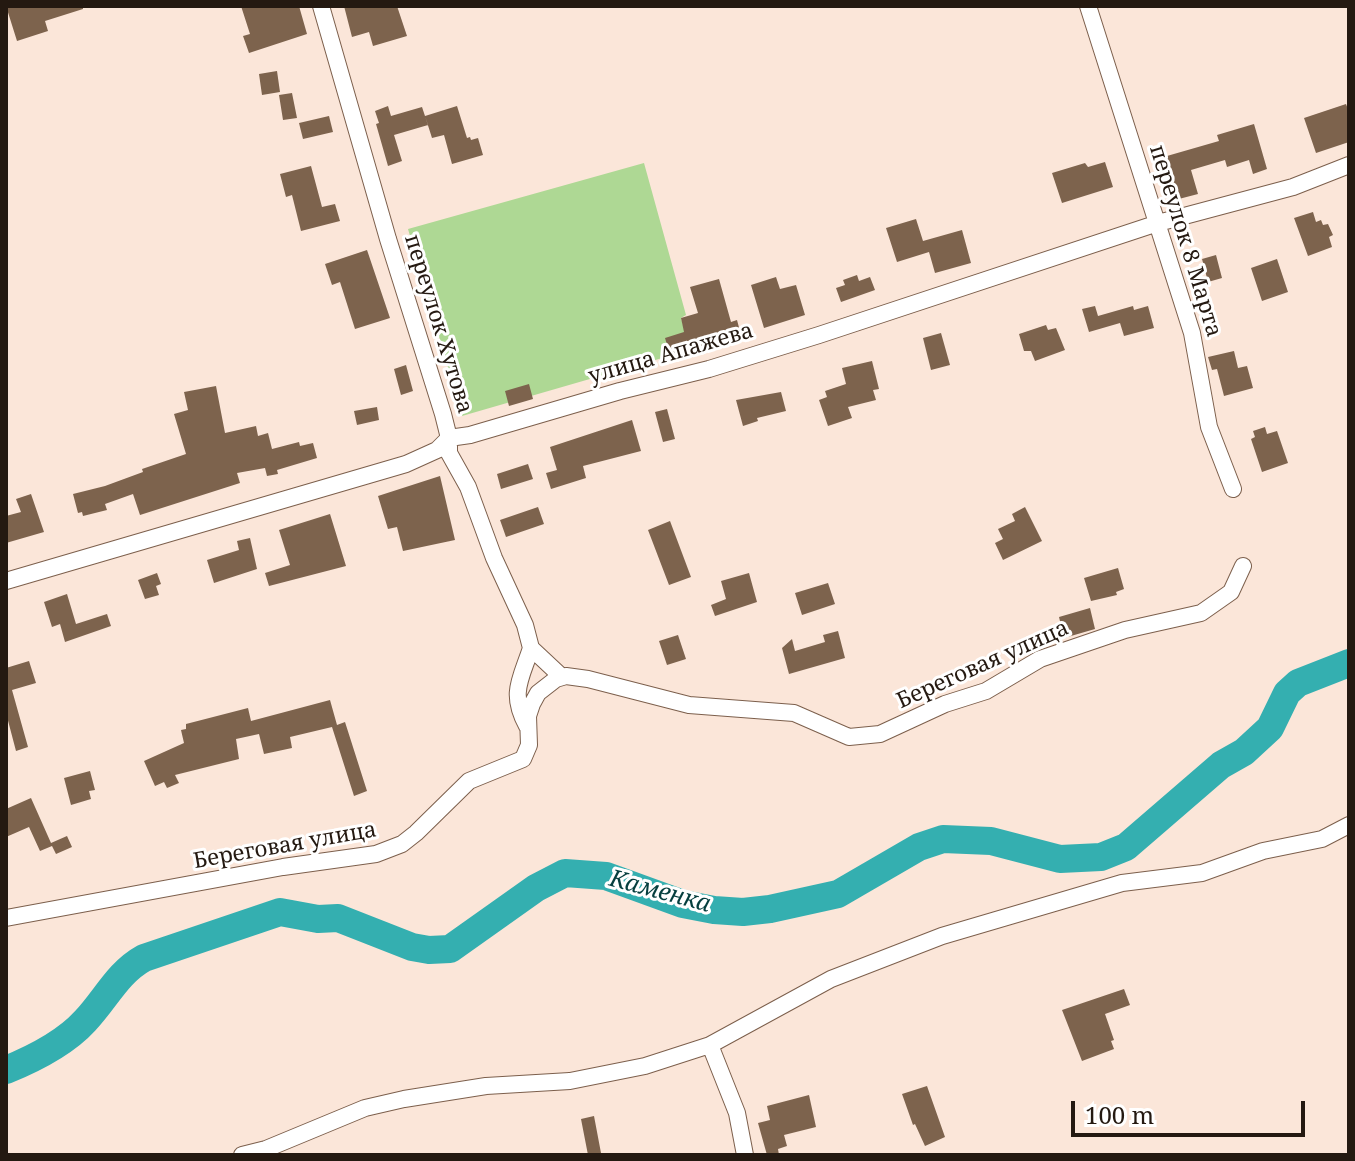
<!DOCTYPE html>
<meta charset="utf-8">
<style>
body{margin:0}
#map{position:relative;width:1355px;height:1161px;overflow:hidden;background:#fbe6d9;font-family:"Noto Serif",serif}
canvas{display:block}
.frame{position:absolute;inset:0;border:8px solid #241911;pointer-events:none}
.scale{position:absolute;left:1071px;top:1101px;width:234px;height:36px;box-sizing:border-box;border:4px solid #241911;border-top:0;padding-left:10px;font-size:24px;line-height:28px;white-space:nowrap;color:#241911;-webkit-text-stroke:6px #fff;paint-order:stroke}
</style>
<div id="map">
<canvas width="1355" height="1161"></canvas>
<div class="frame"></div>
<div class="scale">100 m</div>
</div>
<script>
const context = document.querySelector('canvas').getContext('2d');
context.lineJoin = 'round';
function paint(path, color) { context.fillStyle = color; context.fill(path, 'evenodd'); }
function trace(path, color, width, dash) { context.strokeStyle = color; context.lineWidth = width; context.lineCap = dash ? 'butt' : 'round'; context.setLineDash(dash || []); context.stroke(path); }
function write(font, color, halo, rows, align = 'center') {
  context.font = font + ' "Noto Serif",serif'; context.lineWidth = 6; context.setLineDash([]); context.textBaseline = 'middle'; context.strokeStyle = halo; context.fillStyle = color; for (const [text, x, y, turn = 0] of rows) {
    context.save(); context.translate(x, y); context.rotate((+turn || 0) * Math.PI / 180); context.textAlign = isNaN(turn) ? turn : align; if (halo) context.strokeText(text, 0, 0); context.fillText(text, 0, 0); context.restore();
  }
}
paint(new Path2D(`
 M644 163 686 315 681 318 690 350 462 416 408 229Z`), '#aed894');
trace(new Path2D(`
 M6 1070C33 1059 65 1043 85 1021 106 999 117 973 144 958L280 912 318 919 338 918 412 947 429 950 450 949 536 888 565 873 606 876 683 904 714 910 743 912 770 909 838 894 919 847 943 839 991 841 1060 859 1101 857 1126 847 1221 765 1244 752 1270 728 1287 693 1298 683 1349 663`), '#34afb0', 28);
paint(new Path2D(`
 M6 6H83V9L45 21 48 31 17 41Z
 M241 6H299L307 34 249 53 243 36 250 34Z
 M344 6H397L407 36 373 46 369 32 352 37Z
 M277 71 280 92 262 95 259 74Z
 M292 93 297 118 283 120 279 95Z
 M1346 104 1349 112V142L1316 153 1304 118Z
 M388 106 391 116 422 107 428 125 394 135 402 161 388 166 376 124 379 123 375 111Z
 M457 106 467 138 470 137 471 140 478 138 483 155 452 164 444 135 432 138 425 116Z
 M329 116 333 132 303 139 299 123Z
 M1254 124 1267 169 1253 174 1249 160 1227 167 1225 160 1191 170 1198 194 1175 200 1160 158 1219 141 1217 135Z
 M1105 162 1113 187 1062 203 1052 173 1085 163 1088 167Z
 M311 166 322 207 335 204 340 221 301 231 292 195 286 197 280 174Z
 M1313 212 1316 222 1321 220 1323 225 1328 224 1333 235 1329 237 1332 247 1308 256 1294 218Z
 M916 219 923 241 962 230 971 263 935 273 929 252 897 262 886 228Z
 M367 250 390 318 355 329 340 282 332 285 325 264Z
 M1216 255 1222 278 1208 282 1202 259Z
 M1277 259 1288 292 1262 301 1251 268Z
 M857 275 859 281 870 277 875 290 841 302 836 288 845 285 843 280Z
 M776 277 780 289 796 285 805 315 764 328 751 285Z
 M719 279 731 322 737 320 741 335 670 355 665 338 684 332 681 318 698 313 690 287Z
 M1095 306 1098 316 1133 306 1134 310 1148 306 1154 328 1124 336 1120 323 1089 332 1082 309Z
 M1046 325 1048 330 1056 328 1065 350 1035 361 1031 351H1024L1019 334Z
 M941 333 950 365 931 370 923 338Z
 M1234 351 1238 368 1247 366 1253 388 1224 396 1217 369 1212 370 1208 357Z
 M872 361 879 389 873 390 876 400 848 407 852 418 828 426 819 400 827 397 825 391 846 384 842 368Z
 M406 365 413 391 401 395 394 369Z
 M529 384 533 399 509 406 505 391Z
 M216 386 225 433 256 426 258 436 268 433 272 449 299 442 300 446 313 443 317 458 277 470 278 474 267 476 265 468 237 473 240 483 140 515 133 494 105 504 107 510 83 516 82 512 78 513 73 494 105 486 143 472 142 469 186 454 174 414 188 410 184 392Z
 M781 392 786 411 757 418 758 421 743 426 736 400Z
 M377 407 379 420 357 425 354 411Z
 M667 409 675 439 663 442 655 412Z
 M632 420 641 451 583 466 586 478 551 489 546 473 557 470 550 447Z
 M1265 427 1267 434 1277 431 1288 463 1262 472 1251 439 1255 437 1253 431Z
 M528 464 533 479 501 489 497 474Z
 M440 476 455 540 403 551 397 527 388 529 378 496Z
 M31 494 44 532 6 543V516L21 512 16 499Z
 M538 507 544 524 506 537 500 520Z
 M1025 507 1042 541 1003 560 995 543 1003 539 998 529 1015 521 1012 514Z
 M330 514 346 566 269 586 265 573 290 565 279 530Z
 M670 521 691 577 669 585 648 530Z
 M250 538 257 569 214 583 207 560 239 550 237 541Z
 M1118 568 1124 589 1116 592 1117 595 1091 601 1084 578Z
 M157 573 161 584 156 586 159 595 145 599 138 580Z
 M749 573 757 602 715 616 711 605 726 599 721 581Z
 M828 583 835 604 802 615 795 593Z
 M67 594 76 624 107 614 111 626 65 642 60 624 52 627 44 602Z
 M1090 608 1095 629 1064 638 1059 617Z
 M838 631 845 658 789 674 782 648 792 639 795 651 825 642 823 635Z
 M678 635 686 659 667 665 659 641Z
 M29 661 36 683 12 690 28 747 16 751 6 713V668Z
 M330 700 337 725 345 722 367 791 354 796 332 727 290 737 292 748 264 754 259 734 236 739 239 759 175 775 179 783 167 788 164 782 155 786 144 761 184 743 181 730 186 729V724L248 708 251 721Z
 M90 771 95 790 89 791 91 799 71 805 64 778Z
 M31 798 51 843 67 836 72 847 56 854 52 846 40 851 29 827 6 837V809Z
 M1124 989 1130 1005 1105 1014 1114 1040 1111 1041 1114 1049 1082 1061 1062 1010Z
 M927 1086 945 1137 925 1146 915 1124 913 1125 902 1094Z
 M809 1095 816 1127 784 1135 787 1146 778 1149 779 1155H767L758 1123 770 1120 767 1106Z
 M594 1116 601 1153 588 1155 581 1119Z`), '#7d634d');
const street = new Path2D(`
 M321 6 388 239 443 414 449 438V453L468 487 494 558 525 625 531 648
 M1088 6 1192 333 1209 427 1233 489
 M6 581 406 464 437 450 449 438 470 435 620 391 709 369 819 335 1158 223 1293 187 1349 165
 M527 726C509 693 521 679 531 648L562 677
 M6 918 283 867 376 854 402 844 416 833 469 781 523 759 529 745 528 716 532 704 538 693 556 679 566 676 588 679 689 705 794 713 849 737 880 734 945 704 986 691 1040 659 1125 630 1201 613 1231 592 1243 566
 M710 1045 737 1113 745 1155
 M242 1155 266 1149 365 1108 404 1099 486 1086 570 1081 645 1066 710 1045 831 979 942 936 1122 883 1202 873 1263 851 1322 839 1349 825`);
trace(street, '#7c5f4c', 18);
trace(street, '#fff', 16);
write('22px', '#241911', '#fff', [
 ["переулок 8 Марта",1185,241,73],
 ["переулок Хутова",438,324,73],
 ["улица Апажева",671,354,-16],
 ["Береговая улица",983,665,-24],
 ["Береговая улица",285,846,-10]
]);
write('italic 24px', '#063f3f', '#fff', [
 ["Каменка",660,892,15]
]);
</script>
